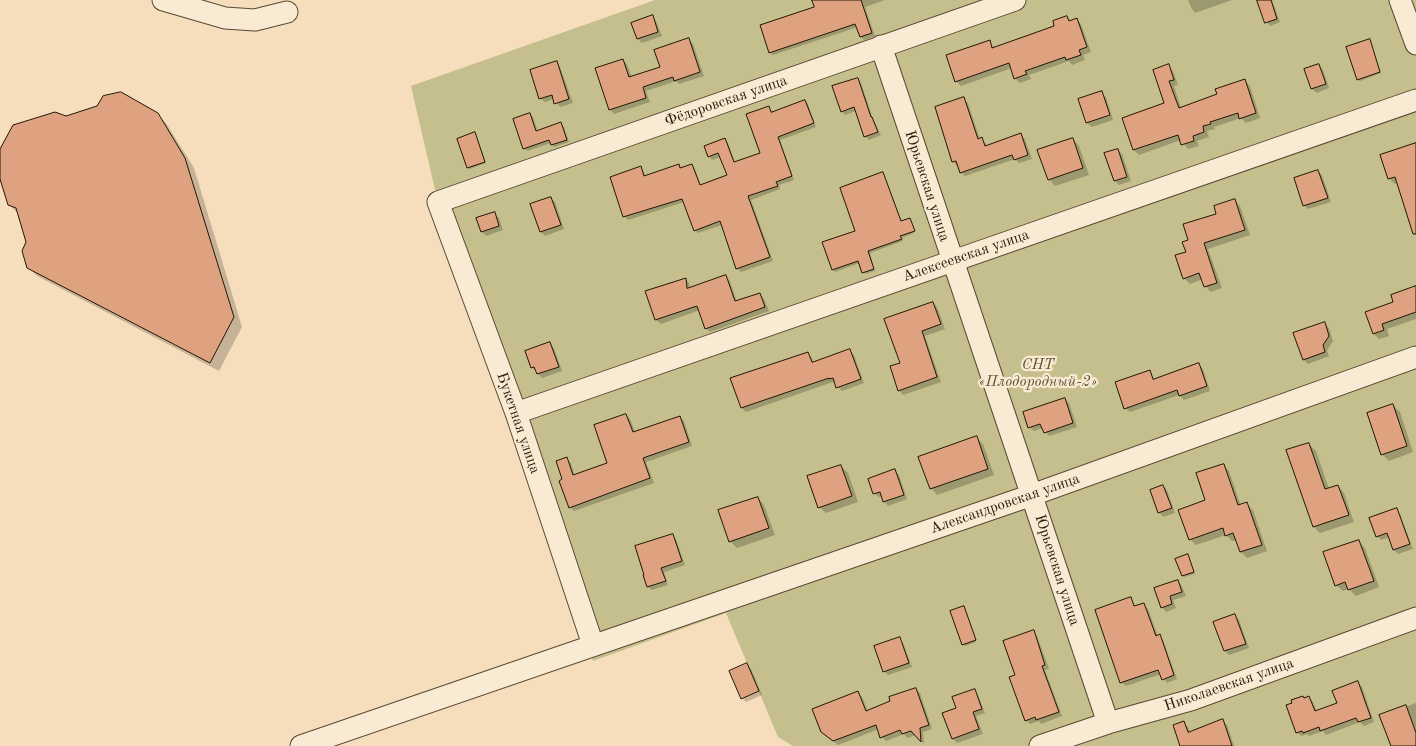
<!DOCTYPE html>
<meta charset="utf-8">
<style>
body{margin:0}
canvas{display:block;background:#f6debd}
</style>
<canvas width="1416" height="746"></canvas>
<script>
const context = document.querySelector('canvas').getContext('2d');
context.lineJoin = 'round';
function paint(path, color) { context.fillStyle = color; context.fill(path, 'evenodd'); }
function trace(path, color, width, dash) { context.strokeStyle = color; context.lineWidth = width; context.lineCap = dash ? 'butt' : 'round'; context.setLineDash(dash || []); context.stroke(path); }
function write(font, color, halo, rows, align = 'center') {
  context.font = font + ' "Old Standard TT",serif'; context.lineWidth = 4.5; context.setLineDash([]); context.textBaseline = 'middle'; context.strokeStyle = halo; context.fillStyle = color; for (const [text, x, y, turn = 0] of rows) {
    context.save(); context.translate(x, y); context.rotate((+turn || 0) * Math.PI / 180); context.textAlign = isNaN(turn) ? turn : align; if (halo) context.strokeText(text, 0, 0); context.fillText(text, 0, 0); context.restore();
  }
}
paint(new Path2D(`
 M655 0H1416V746H793L778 737 726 613 593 661 442 220 411 86Z`), '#c4bf8c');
paint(new Path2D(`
 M820 0H885L865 7 875 36 864 40 861 37 858 27 773 55 770 52 816 8Z
 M1188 0H1232L1195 13 1192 9Z
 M1259 0H1272L1280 22 1270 26 1267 22Z
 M652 17 656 21 662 36 642 43 638 39 633 23Z
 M1067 17 1071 21 1077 19 1081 24 1091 52 1083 55 1085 60 1072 65 1069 61 1029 75 1031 79 1020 83 1015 78 1012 68 961 86 956 81 989 42 995 48 1056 26Z
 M689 40 693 44 704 76 679 84 676 81 646 91 650 102 614 114 610 109 623 60 627 64 632 78 661 67Z
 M1369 41 1381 73 1360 81 1358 79Z
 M556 63 560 67 573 103 560 107 554 99 545 102 540 98Z
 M1168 66 1173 71 1178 85 1174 86 1181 108 1219 95 1245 81 1250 86 1260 118 1246 123 1241 118 1214 127 1215 129 1207 131 1209 137 1197 141 1199 146 1188 149 1181 140 1139 155 1134 150 1124 118 1166 104Z
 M1319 66 1323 70 1329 88 1317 93 1312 89 1306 70Z
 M858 79 861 83 873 119 881 135 869 140 865 136 856 111 845 115 842 111Z
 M1101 93 1106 97 1113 120 1092 127 1087 123 1080 100Z
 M963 99 968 103 980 139 982 138 987 146 1021 135 1025 139 1032 159 1019 163 1015 159 965 176 961 172 959 165 957 166 953 161Z
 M805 101 808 104 816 127 780 140 794 180 779 185 780 189 751 200 773 261 741 272 737 268 722 225 698 233 695 230 684 202 628 220 625 217 611 178 641 168 646 176 679 166 682 169 692 165 695 169 701 186 728 176 721 157 712 160 709 156 725 139 728 143 735 162 761 153 769 108 773 112Z
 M98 107 157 114 166 123 194 168 242 327 219 371 37 276 28 267 27 243 18 214 9 204 0 175V152L66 118Z
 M530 115 533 117 538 132 561 124 564 127 569 142 554 147 551 143 527 151 524 148Z
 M475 134 486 163 470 169 468 168Z
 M1073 139 1079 146 1089 175 1055 186 1049 179Z
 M1416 144V223L1398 182 1395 184 1389 178Z
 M1118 150 1122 154 1131 181 1119 185 1115 181Z
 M1318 171 1322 175 1331 202 1308 209 1304 205Z
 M883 174 902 222 910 219 914 233 902 238 903 241 870 253 875 271 865 274 860 263 835 272 833 269 856 232Z
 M550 198 555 202 564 229 545 236 541 232Z
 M1235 200 1240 206 1250 235 1208 249 1222 288 1211 292 1205 286 1203 279 1190 284 1184 278 1190 241Z
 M494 214 499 218 503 230 486 236 482 232Z
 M726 276 730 281 737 302 760 294 764 299 769 311 710 332 706 328 700 310 661 324 656 320 685 279 689 283 690 289Z
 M1416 288V319L1387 329 1389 336 1379 339 1374 334 1395 303Z
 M933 303 937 307 945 329 925 336 941 382 903 395 899 390 901 364Z
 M1324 323 1329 328 1333 341 1327 350 1329 356 1308 364 1304 360Z
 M550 343 554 348 562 371 542 378 532 367Z
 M850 351 854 355 864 383 842 391 833 382 746 412 742 408 808 354 812 358 814 363Z
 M1198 364 1203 369 1210 391 1184 400 1179 395 1130 412 1125 408 1149 372 1155 380Z
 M1064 399 1069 403 1077 427 1049 436 1043 428 1034 431 1029 427Z
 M1393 405 1400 412 1413 452 1389 461 1382 454Z
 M626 415 630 419 635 432 680 417 684 421 692 446 646 462 654 483 574 511 570 507 564 480 566 459 571 463 575 476 608 464Z
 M977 438 983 444 994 475 937 495 931 488Z
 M1309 444 1316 451 1329 489 1338 486 1344 493 1354 522 1320 533 1314 527 1288 451Z
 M1223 465 1229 471 1241 506 1247 504 1253 510 1267 551 1247 558 1241 552 1237 540 1232 541 1226 535 1196 545 1190 539Z
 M841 466 848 473 858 502 826 513 819 507Z
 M895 471 899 475 907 499 888 506 884 501 882 496 879 497 874 493Z
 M1163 486 1167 490 1175 513 1163 517 1159 512Z
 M758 498 764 505 775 535 737 548 730 541Z
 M1396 510 1400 514 1413 549 1398 554 1394 550 1390 537 1381 540 1377 536Z
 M672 535 676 539 685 565 664 572 668 585 652 590 648 587Z
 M1358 541 1365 548 1379 587 1356 596 1349 589 1343 591 1336 585Z
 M1188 556 1195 574 1184 577 1183 576Z
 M1178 581 1182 586 1186 596 1173 600 1176 608 1166 612 1162 607Z
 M1130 598 1136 607 1143 604 1148 609 1158 636H1159L1163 640 1177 679 1167 683 1161 674 1126 686 1121 682Z
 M963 607 976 642 965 646 963 644Z
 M1235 615 1239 620 1249 648 1229 655 1225 651 1215 622Z
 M1033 632 1037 636 1049 669 1045 670 1062 716 1041 724 1039 721 1030 724 1026 720 1016 676Z
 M899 639 903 643 912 667 888 675 884 671Z
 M747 665 751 669 762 695 746 702 742 698Z
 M1358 683 1362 687 1374 722 1364 726 1360 722 1326 735 1323 731 1309 736 1307 734 1301 736 1297 732 1305 699 1309 698 1313 702 1317 712 1338 704Z
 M916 689 920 693 932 729 923 732 924 744 916 735 907 738 904 734 886 741 882 737 879 729 838 745 822 732 858 693 862 697 868 711 892 702Z
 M974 691 978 695 985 713 976 716 983 734 957 743 953 739 957 709Z
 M1416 703V746H1392L1381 716Z
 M1222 721 1227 725 1234 746H1182L1184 723 1188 727 1190 732Z`), '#0003');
const building = new Path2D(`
 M812 0H861L872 33 860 37 855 24 769 53 760 25 814 7Z
 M1257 0H1271L1277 19 1265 23Z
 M653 15 658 32 637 39 631 23Z
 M1067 16 1069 21 1077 18 1087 47 1079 50 1081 55 1066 60 1065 57 1025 71 1027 74 1014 79 1009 63 955 82 946 55 990 40 992 48 1054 26 1053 21Z
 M689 38 700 72 674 81 673 77 643 87 646 98 609 110 595 68 623 59 629 77 660 67 654 50Z
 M1370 39 1380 72 1357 80 1346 47Z
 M557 61 569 99 554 104 552 95 539 99 530 70Z
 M1169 64 1174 80 1169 81 1179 108 1217 94 1215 89 1245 79 1256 113 1239 119 1238 113 1210 122 1211 124 1203 126 1204 132 1193 136 1194 141 1181 145 1178 135 1133 150 1122 118 1164 103 1153 70Z
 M1319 64 1326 84 1311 89 1304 69Z
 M858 78 871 117H872L878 132 864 137 854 107 841 112 832 86Z
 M1102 91 1110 115 1086 123 1078 99Z
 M121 92 158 113 185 158 234 317 210 363 27 268 22 251 26 242 16 208 8 205 0 179V149L13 125 55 112 66 116 97 106 103 96Z
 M964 97 978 139 982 137 985 146 1021 133 1028 155 1014 160 1012 155 960 173 956 161 952 162 935 107Z
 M805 100 814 123 778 137 792 176 776 182 778 186 748 196 770 257 736 269 720 221 694 231 682 199 623 217 610 177 641 166 644 176 679 164 680 168 692 164 700 185 727 175 718 153 708 157 704 146 725 138 734 162 760 153 746 114 769 106 771 112Z
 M530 113 536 131 561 122 567 140 551 145 549 140 523 149 513 119Z
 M475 132 485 162 467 168 457 139Z
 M1073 138 1083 168 1048 180 1037 150Z
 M1416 143V234H1413L1395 177 1388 179 1380 155Z
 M1118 149 1127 177 1114 181 1104 153Z
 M1318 170 1328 198 1303 206 1294 178Z
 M883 172 901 221 910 218 915 231 900 236 902 239 868 251 874 269 862 273 858 261 832 270 822 242 855 231 840 188Z
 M551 197 561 225 540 232 530 204Z
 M1235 199 1245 230 1204 243 1217 283 1204 287 1199 273 1183 279 1175 255 1186 252 1182 242 1188 240 1183 224 1216 214 1214 206Z
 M495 212 499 226 481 232 476 218Z
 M726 275 735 301 760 293 765 307 705 329 697 306 655 320 645 291 686 278 687 288Z
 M1416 286V312L1382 324 1384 330 1373 334 1365 312 1393 302 1391 295Z
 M933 302 941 324 922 331 937 377 898 391 890 366 900 363 884 319Z
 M1325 322 1329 336 1323 345 1325 352 1303 360 1293 333Z
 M550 342 559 367 537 374 534 367 531 368 525 351Z
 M850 349 861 379 836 388 833 378 829 379V378L741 408 730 378 808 352 812 362Z
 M1199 363 1207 386 1179 396 1177 390 1124 409 1115 382 1150 370 1153 379Z
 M1065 398 1073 423 1044 433 1040 424 1028 428 1023 412Z
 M1393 404 1407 446 1381 455 1367 413Z
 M626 414 633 432 680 416 689 442 643 458 650 478 569 508 559 481 562 479 556 461 567 457 573 475 607 463 594 425Z
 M977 436 988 469 930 489 918 457Z
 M1309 443 1325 489 1338 485 1349 515 1313 527 1286 450Z
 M1224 464 1238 505 1247 502 1262 545 1240 552 1233 533 1225 536 1223 528 1189 540 1178 510 1205 500 1196 473Z
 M841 465 852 496 818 508 807 476Z
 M895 469 904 495 883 502 880 492 873 494 868 479Z
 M1163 485 1172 508 1158 513 1150 490Z
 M758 497 769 528 729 542 718 510Z
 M1397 508 1410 544 1393 550 1387 533 1376 537 1369 518Z
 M673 534 682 561 661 568 666 581 647 587 643 575H644L635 546Z
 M1359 540 1374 581 1348 590 1345 582 1335 586 1323 552Z
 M1188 554 1194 572 1182 576 1175 559Z
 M1178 580 1182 592 1170 596 1172 604 1161 608 1154 588Z
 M1131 597 1134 606 1144 603 1156 636 1160 634 1174 675 1162 680 1158 670 1120 683 1095 610Z
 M964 606 976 640 962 645 950 611Z
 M1235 614 1246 644 1224 651 1213 622Z
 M1034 630 1045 665 1042 666 1059 712 1036 720 1035 717 1025 721 1009 677 1015 675 1003 641Z
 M900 637 909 663 883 672 874 646Z
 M747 663 759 691 741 699 729 671Z
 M1358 681 1371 718 1358 722 1356 718 1320 731 1319 727 1303 733 1302 731 1296 733 1286 705 1292 703 1291 700 1303 696 1304 698 1309 696 1315 711 1337 703 1332 691Z
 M916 688 929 725 920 728 921 742 911 731 902 734 900 730 880 738 876 725 833 741 821 732 812 709 858 691 866 711 890 701 889 697Z
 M975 689 982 709 973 712 979 729 952 739 942 713 956 708 952 697Z
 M1406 705 1416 733V746H1391L1379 715Z
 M1223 719 1232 746H1180L1173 725 1184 721 1188 732Z`);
paint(building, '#dea281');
trace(building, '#231705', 1);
const minor = new Path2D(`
 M163 0 225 18 255 20 287 12
 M1400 0 1416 44
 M881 46 1108 723
 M516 413 1416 100
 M593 645 516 413 438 202 1015 0
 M301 746 1032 495 1416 357
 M1040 746 1108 723 1191 700 1416 618`);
trace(minor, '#584933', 23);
trace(minor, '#f9ead4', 21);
write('15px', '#231705', '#f9ead4', [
 ["Фёдоровская улица",726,101,-19],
 ["Юрьевская улица",927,186,72],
 ["Алексеевская улица",966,256,-19],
 ["Букетная улица",518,423,71],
 ["Александровская улица",1005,504,-19],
 ["Юрьевская улица",1057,570,72],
 ["Николаевская улица",1229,685,-19]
]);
write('italic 15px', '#5b5234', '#f9ead4', [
 ["СНТ",1038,365],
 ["«Плодородный-2»",1038,382]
]);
</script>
